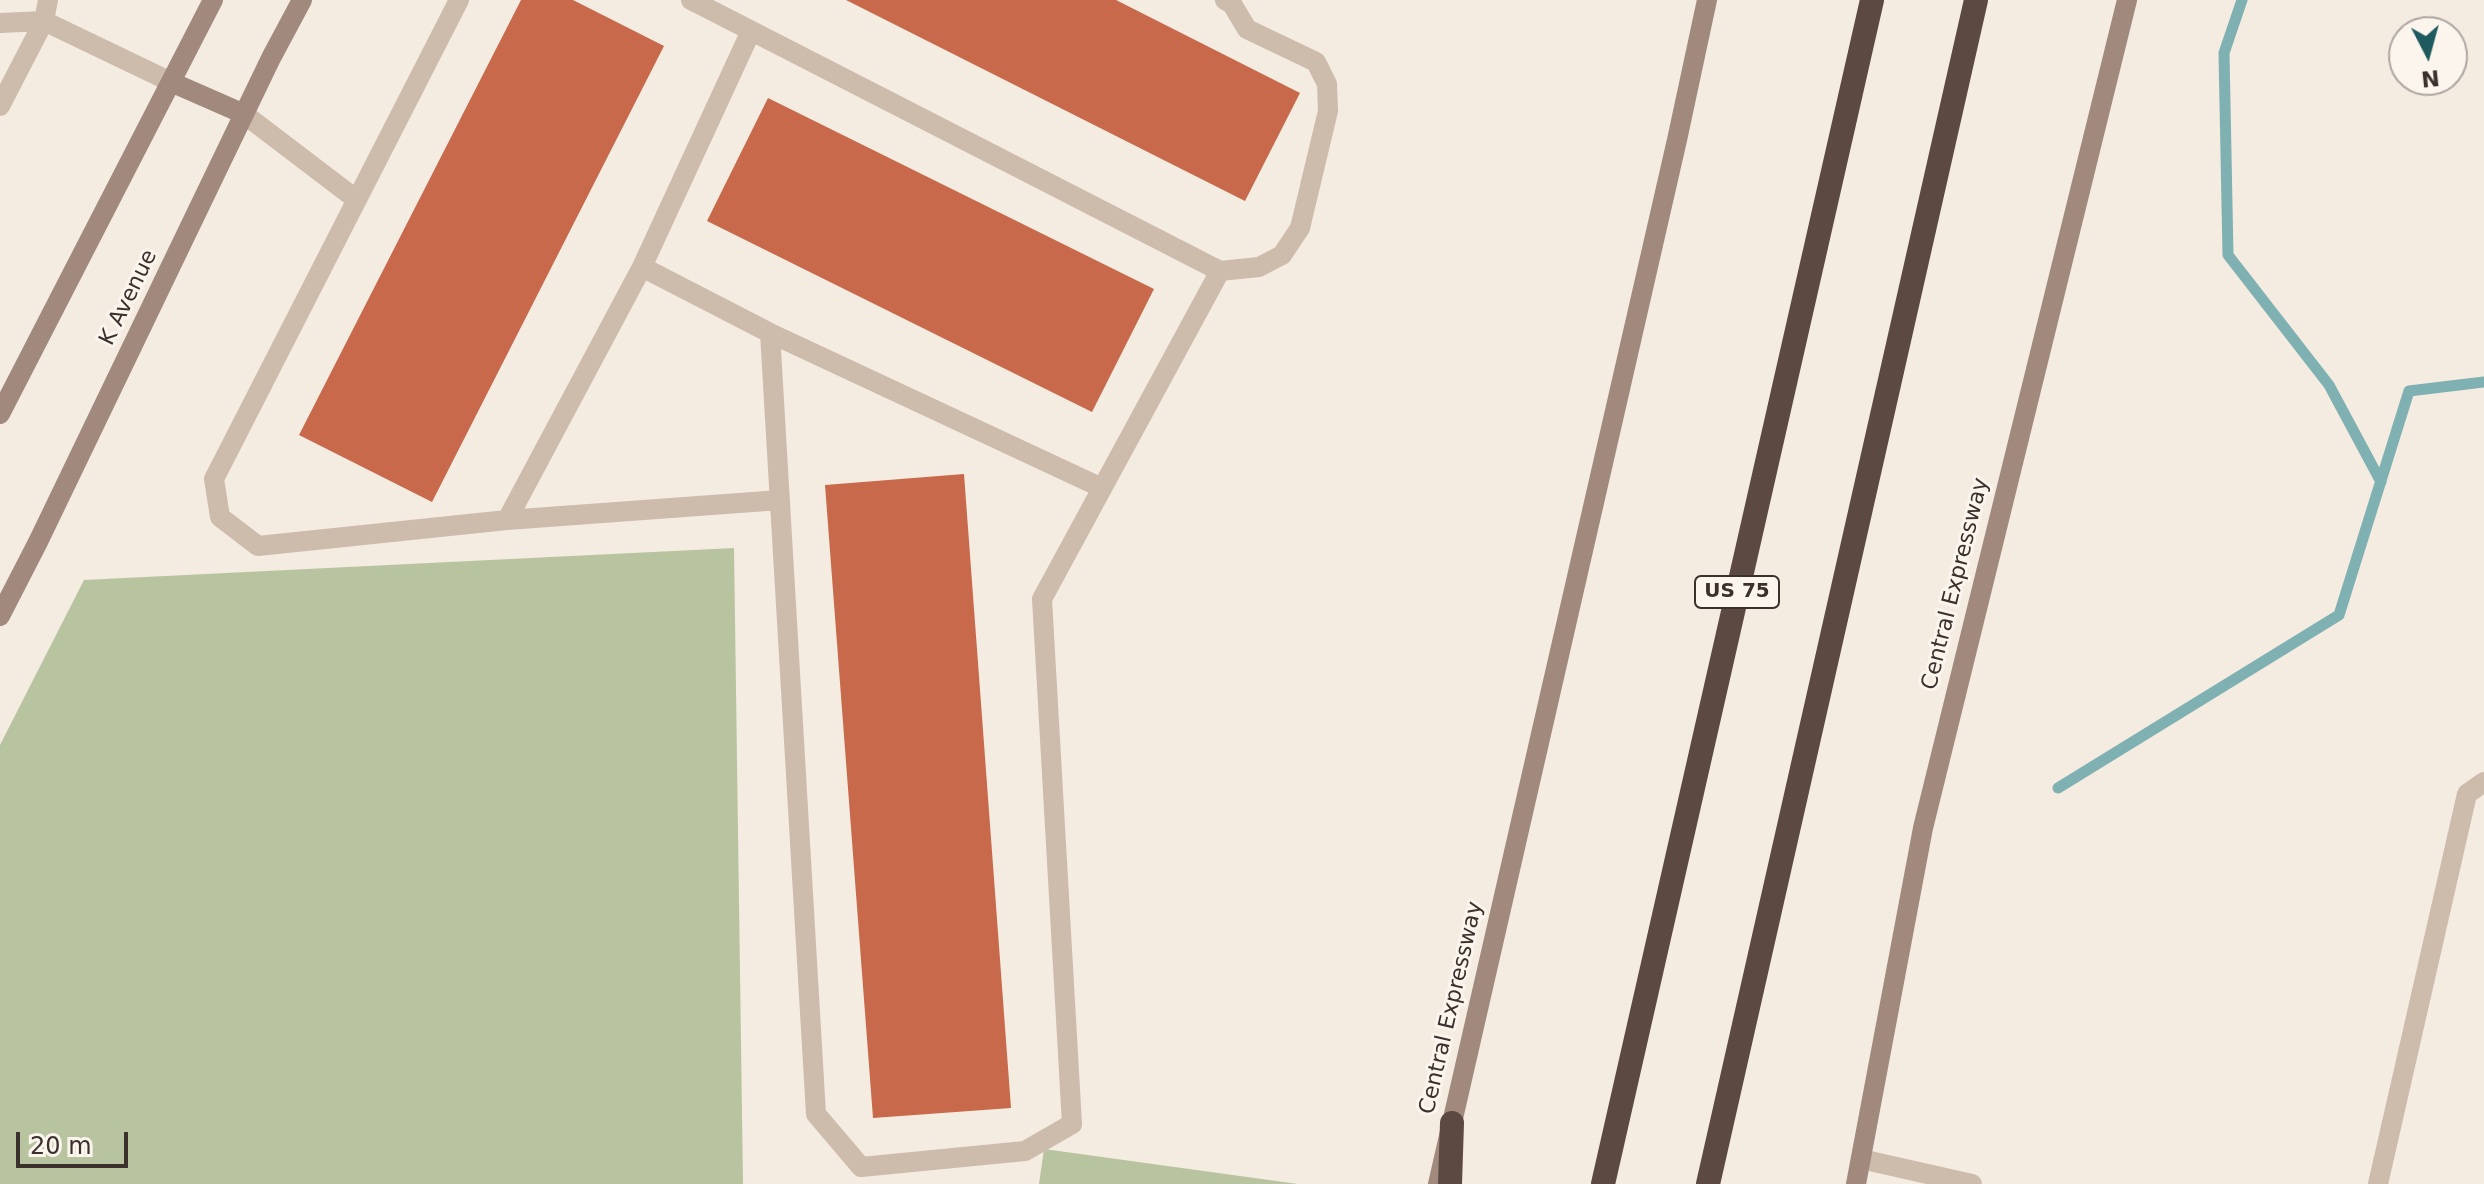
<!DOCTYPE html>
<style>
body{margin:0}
#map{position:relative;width:2484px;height:1184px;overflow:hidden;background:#f4ebe1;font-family:"DejaVu Sans",sans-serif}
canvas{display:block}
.north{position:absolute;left:2388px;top:16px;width:80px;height:80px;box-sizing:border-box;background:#fbf5ee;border:2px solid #aea6a0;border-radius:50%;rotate:174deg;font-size:22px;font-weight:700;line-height:32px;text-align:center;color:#3b302b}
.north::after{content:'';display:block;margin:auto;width:28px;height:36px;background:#1f5a5e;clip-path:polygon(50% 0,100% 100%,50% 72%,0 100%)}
.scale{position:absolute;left:16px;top:1132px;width:112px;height:36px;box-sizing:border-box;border:4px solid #3b302b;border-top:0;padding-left:10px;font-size:24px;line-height:28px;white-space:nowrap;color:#3b302b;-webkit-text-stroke:6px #fbf5ee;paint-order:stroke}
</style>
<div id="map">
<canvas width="2484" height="1184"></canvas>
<div class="north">N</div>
<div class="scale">20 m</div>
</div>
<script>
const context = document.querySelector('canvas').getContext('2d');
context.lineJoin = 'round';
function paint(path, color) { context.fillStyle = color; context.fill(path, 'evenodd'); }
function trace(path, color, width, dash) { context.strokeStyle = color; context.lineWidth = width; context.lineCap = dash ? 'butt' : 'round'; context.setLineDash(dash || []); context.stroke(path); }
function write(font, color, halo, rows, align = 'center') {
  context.font = font + ' "DejaVu Sans",sans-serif'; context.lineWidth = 6; context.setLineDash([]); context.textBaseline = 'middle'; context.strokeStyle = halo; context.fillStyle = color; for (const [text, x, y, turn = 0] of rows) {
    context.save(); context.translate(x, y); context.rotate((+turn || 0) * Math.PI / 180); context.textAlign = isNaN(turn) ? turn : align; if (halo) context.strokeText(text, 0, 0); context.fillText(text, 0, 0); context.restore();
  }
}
paint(new Path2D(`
 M734 548 743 1184H0V745L84 580Z
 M1044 1149 1298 1184H1039Z`), '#b8c4a0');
trace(new Path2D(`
 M2242 0 2224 53 2228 255 2329 385 2381 482
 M2058 788 2339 615 2409 391 2484 382`), '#7fb0b2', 11);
paint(new Path2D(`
 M521 0H573L664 46 432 502 299 435Z
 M846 0H1116L1300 93 1245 201Z
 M768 98 1154 289 1092 412 707 221Z
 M964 474 1011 1108 873 1118 825 485Z`), '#c8694b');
trace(new Path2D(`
 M459 0 214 479 220 517 258 546 507 520 642 267
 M691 0 701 5 1220 271 1042 599 1072 1124 1025 1151 861 1167 816 1114 770 333 642 267 751 31
 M0 23 44 21 48 0
 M0 106 44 21 171 82
 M244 114 357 200
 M1220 271 1259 267 1282 255 1300 228 1328 111 1327 84 1316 62 1247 29 1232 4 1225 0
 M770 333 1102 488
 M507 520 780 500
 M1861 1159 1972 1184
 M2378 1184 2467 794 2484 782`), '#cdbbac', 20);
trace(new Path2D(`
 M171 82 244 114
 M0 414 213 0
 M0 616 38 542 271 58 302 0
 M1438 1184 1677 140 1707 0
 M1856 1184 1923 828 2127 0`), '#a18a7d', 20);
trace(new Path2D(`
 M1450 1184 1452 1123
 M1603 1184 1872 0
 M1708 1184 1976 0`), '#5c4a42', 24);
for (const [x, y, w] of [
 [1737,592,84]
]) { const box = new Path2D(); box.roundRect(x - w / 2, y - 16, w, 32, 6); context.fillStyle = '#fbf5ee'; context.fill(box); trace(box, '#3b302b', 2); }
write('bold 20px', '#3b302b', null, [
 ["US 75",1737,592]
]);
write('22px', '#3b302b', '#fbf5ee', [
 ["K Avenue",129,298,-64],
 ["Central Expressway",1956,584,-76],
 ["Central Expressway",1452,1008,-77]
]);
</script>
